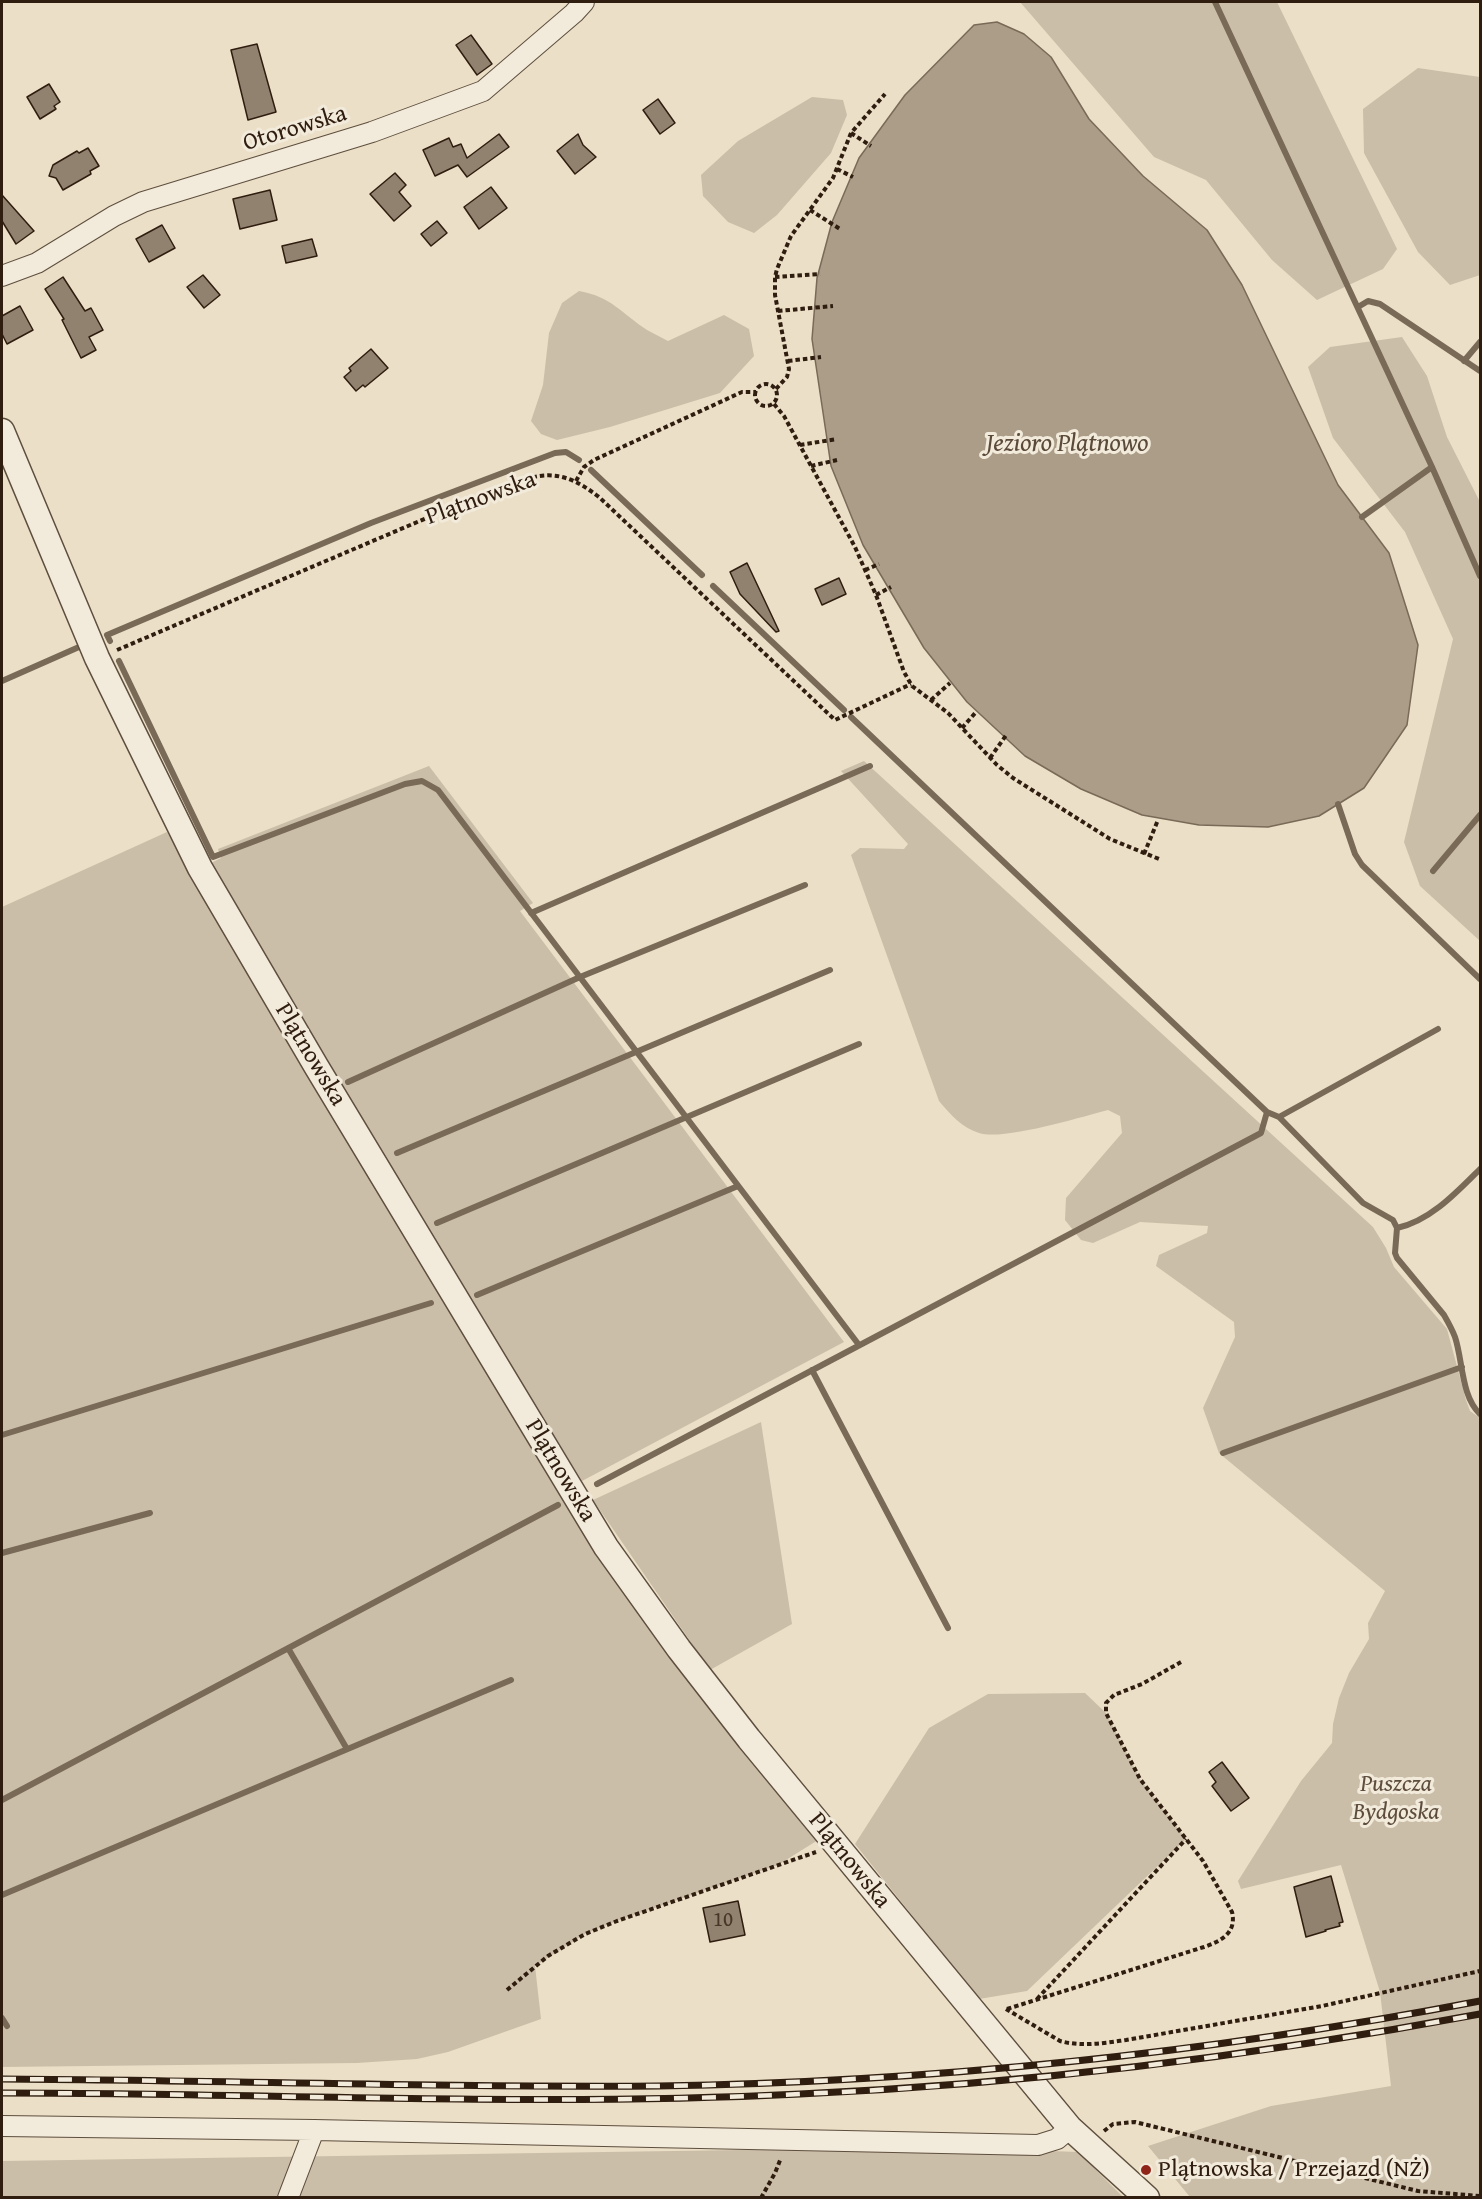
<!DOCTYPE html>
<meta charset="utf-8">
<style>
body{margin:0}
#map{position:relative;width:1482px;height:2199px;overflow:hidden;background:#ebdfc7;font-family:"Gentium Book Plus",serif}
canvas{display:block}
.frame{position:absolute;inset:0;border:3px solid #2f1d0f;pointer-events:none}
</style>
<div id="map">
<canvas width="1482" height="2199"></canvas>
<div class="frame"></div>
</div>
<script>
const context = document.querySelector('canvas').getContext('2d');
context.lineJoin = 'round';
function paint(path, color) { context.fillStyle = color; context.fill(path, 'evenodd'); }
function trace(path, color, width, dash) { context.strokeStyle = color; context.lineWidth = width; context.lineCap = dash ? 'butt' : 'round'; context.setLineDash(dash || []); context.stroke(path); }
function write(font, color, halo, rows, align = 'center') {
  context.font = font + ' "Gentium Book Plus",serif'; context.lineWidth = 6; context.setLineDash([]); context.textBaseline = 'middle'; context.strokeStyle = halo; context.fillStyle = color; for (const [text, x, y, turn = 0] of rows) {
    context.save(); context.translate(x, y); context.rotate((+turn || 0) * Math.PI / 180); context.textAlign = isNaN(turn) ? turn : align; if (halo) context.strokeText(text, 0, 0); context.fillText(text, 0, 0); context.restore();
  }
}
paint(new Path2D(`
 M1020 2H1277L1397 249 1383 269 1317 300 1272 260 1206 180 1154 157Z
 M1418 68 1480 77V275L1450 285 1418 252 1364 153 1363 109Z
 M812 97 843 100 847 115 831 153 777 215 754 233 728 222 703 196 701 175 738 141Z
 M579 291C612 297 621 313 647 330 654 334 661 337 668 341L724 315 749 329 754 356 720 393 610 427 557 440 541 434 531 421 543 385 549 333 562 303Z
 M1402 337 1427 376 1447 437 1480 502V941L1420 886 1404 842 1453 639 1405 532 1333 438 1308 367 1330 347Z
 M864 761 1373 1227 1386 1248 1394 1267 1447 1329 1466 1400 1470 1411 1480 1418V2197H1190L1148 2146 1271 2106 1391 2086 1380 1992 1341 1865 1241 1889 1238 1881 1301 1781 1332 1743 1333 1724 1339 1698 1349 1673 1369 1639 1368 1623 1385 1591 1219 1453 1203 1408 1235 1337 1234 1322 1156 1266 1159 1255 1207 1233 1208 1226 1140 1222 1093 1243 1081 1240 1065 1220 1066 1198 1122 1133 1120 1116 1108 1110C1081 1117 1003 1141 979 1133 961 1127 951 1115 939 1101L851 855 860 848 904 849 908 844 841 771Z
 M429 766 533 903 520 911 844 1342 582 1481 324 1063 209 864 221 858 218 849Z
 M167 832 443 1289 818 1840 778 1865 617 1921 585 1934 535 1966 541 2019 448 2052 417 2059 357 2063 2 2067V907Z
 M761 1422 792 1624 710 1670 593 1500Z
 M1085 1693 1106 1713 1140 1779 1186 1839 1027 1991 979 1999 855 1844 929 1728 988 1694Z
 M941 2147 1078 2152 1123 2197 2 2198V2161Z`), '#cbbea8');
const water = new Path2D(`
 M997 22 1024 34 1051 57 1089 119 1143 176 1207 230 1242 285 1338 485 1389 553 1418 645 1407 725 1364 788 1319 816 1268 827 1199 825 1142 815 1081 789 1025 756 967 702 924 648 863 545 831 466 812 339 817 278 832 222 859 158 905 95 974 25Z`);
paint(water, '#ab9d88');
trace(water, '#796a58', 1.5);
trace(new Path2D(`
 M1215 2 1432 467
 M1358 307 1368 301 1380 304 1480 371
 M1464 361 1480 342
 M591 470 702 575
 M1362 517 1432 467 1480 576
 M713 586 844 710
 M110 641 107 635 371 523 555 453 566 452 579 460
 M119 661 213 857 405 784 422 781 438 790 859 1345
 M2 681 79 647
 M851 717 1267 1112 1279 1117 1363 1203 1393 1220 1397 1228 1395 1253 1397 1258 1444 1315C1448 1322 1452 1329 1455 1337 1463 1361 1461 1396 1480 1414
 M1338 804 1355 854 1362 865 1480 979
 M1433 871 1480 815
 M531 913 870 766
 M348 1082 580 977 805 885
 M1279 1117 1438 1029
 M397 1153 830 970
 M437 1223 859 1044
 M1397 1228C1430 1221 1457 1192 1480 1169
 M477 1295 738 1186
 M812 1370 948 1628
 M2 1435 431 1303
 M1223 1453 1462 1367
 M597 1484 1261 1133 1267 1112
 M2 1553 150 1513
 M288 1648 347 1749
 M2 1800 558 1505
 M2 1895 511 1680
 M2 2018 7 2026`), '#796a58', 6);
const building = new Path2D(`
 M471 35 492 64 477 75 456 45Z
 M257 44 276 112 248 120 231 50Z
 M49 84 60 102 54 106 56 109 40 119 27 97Z
 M658 99 675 123 660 134 643 110Z
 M499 134 509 147 467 177 458 165 435 176 423 150 449 138 453 147 461 144 467 158Z
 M578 134 583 145 596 157 575 174 557 151Z
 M88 148 99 166 90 171 91 174 63 190 56 178 49 176 53 165 77 151 79 153Z
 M395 173 406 185 399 192 411 206 394 221 370 194Z
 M491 187 507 208 479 229 464 207Z
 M270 190 277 220 240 229 233 199Z
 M2 195 34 231 16 244 2 221Z
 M437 221 447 233 431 246 421 234Z
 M162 225 175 248 149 262 136 239Z
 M312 239 317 256 286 263 282 246Z
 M203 275 220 295 204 308 187 287Z
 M63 277 85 311 91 308 103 330 89 337 96 350 81 358 62 320 64 319 45 289Z
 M20 306 33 330 7 344 2 334V316Z
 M371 349 388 368 365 387 363 385 356 391 344 377 351 371 349 368Z
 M747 563 779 631 776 632 740 594 730 572Z
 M839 578 846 594 822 605 815 589Z
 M1222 1762 1249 1798 1231 1811 1212 1786 1216 1782 1209 1772Z
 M1331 1876 1343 1922 1339 1923 1340 1926 1325 1930 1326 1931 1306 1937 1294 1887Z
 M738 1901 745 1935 710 1942 703 1908Z`);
paint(building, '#91826f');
trace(building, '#2f1d0f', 1.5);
const minor = new Path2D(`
 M2 276 37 263 114 216 143 202 372 132 483 91 574 13 584 2
 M2 2126 314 2130 1038 2145 1057 2139 1070 2128
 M288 2198 314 2130`);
const tertiary = new Path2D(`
 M2 431 97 658 200 868 316 1066 606 1547 679 1649 749 1739 1070 2128 1147 2198`);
trace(minor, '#5e4e3d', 22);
trace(tertiary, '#5e4e3d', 27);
trace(new Path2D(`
 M851 133 871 146
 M837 169 853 177
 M810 210 840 229
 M775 277 820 274
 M778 311 833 306
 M788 361 821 357
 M755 395a11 11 0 1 1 22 0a11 11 0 1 1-22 0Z
 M776 389 787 377 789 369 775 295V277L777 269 791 236 833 178 851 133 885 94
 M774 404 784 416 855 547 876 595 904 672 912 686 948 713 997 765 1013 778 1110 839 1159 859
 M800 445 837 439
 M811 466 837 460
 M576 481 584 467 594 460 742 392H756
 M865 570 879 564
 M876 595 891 587
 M117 650 483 494C533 477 553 461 599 497L835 720 911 684
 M931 700 950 683
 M962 728 976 712
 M990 758 1007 734
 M1144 854 1158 820
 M507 1990 548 1956 585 1934 617 1921 816 1852
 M1037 1999 1186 1839
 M1006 2009 1060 2041C1082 2047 1104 2043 1126 2040L1322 2006 1480 1971
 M1007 2009 1204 1947C1221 1941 1237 1933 1232 1912L1203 1861 1140 1779 1106 1713V1703L1114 1695 1142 1684 1181 1662
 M1104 2131 1113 2124 1135 2122 1418 2191 1480 2196
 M761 2198 775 2173 781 2158`), '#2f1d0f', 4, [4.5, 3]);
trace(minor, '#f2eadb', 20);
trace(tertiary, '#f2eadb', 24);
const rail = new Path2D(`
 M2 2079C220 2080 439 2088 658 2086 934 2082 1209 2053 1480 2001
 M2 2093C267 2093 534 2107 800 2094 1029 2084 1255 2056 1480 2014`);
trace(rail, '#2f1d0f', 7);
trace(rail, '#f2eadb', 4.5, [14]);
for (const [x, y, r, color] of [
 [1146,2170,6,"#8f2418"]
]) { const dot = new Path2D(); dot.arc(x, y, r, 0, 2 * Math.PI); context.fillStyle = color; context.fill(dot); trace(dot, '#f2eadb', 2); }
write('21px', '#483627', null, [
 ["10",723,1921]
]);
write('24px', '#2f1d0f', '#f2eadb', [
 ["Otorowska",295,129,-17],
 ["Plątnowska",481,499,-20],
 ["Plątnowska",310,1055,59],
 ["Plątnowska",560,1471,59],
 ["Plątnowska",849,1861,51]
]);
write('italic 24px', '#5e4d3d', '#f2eadb', [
 ["Puszcza",1396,1785],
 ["Bydgoska",1396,1813]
]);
write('24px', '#2f1d0f', '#f2eadb', [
 ["Plątnowska / Przejazd (NŻ)",1158,2170]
], 'left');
write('italic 26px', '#5a4a39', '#f2eadb', [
 ["Jezioro Plątnowo",1067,444]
]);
</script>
